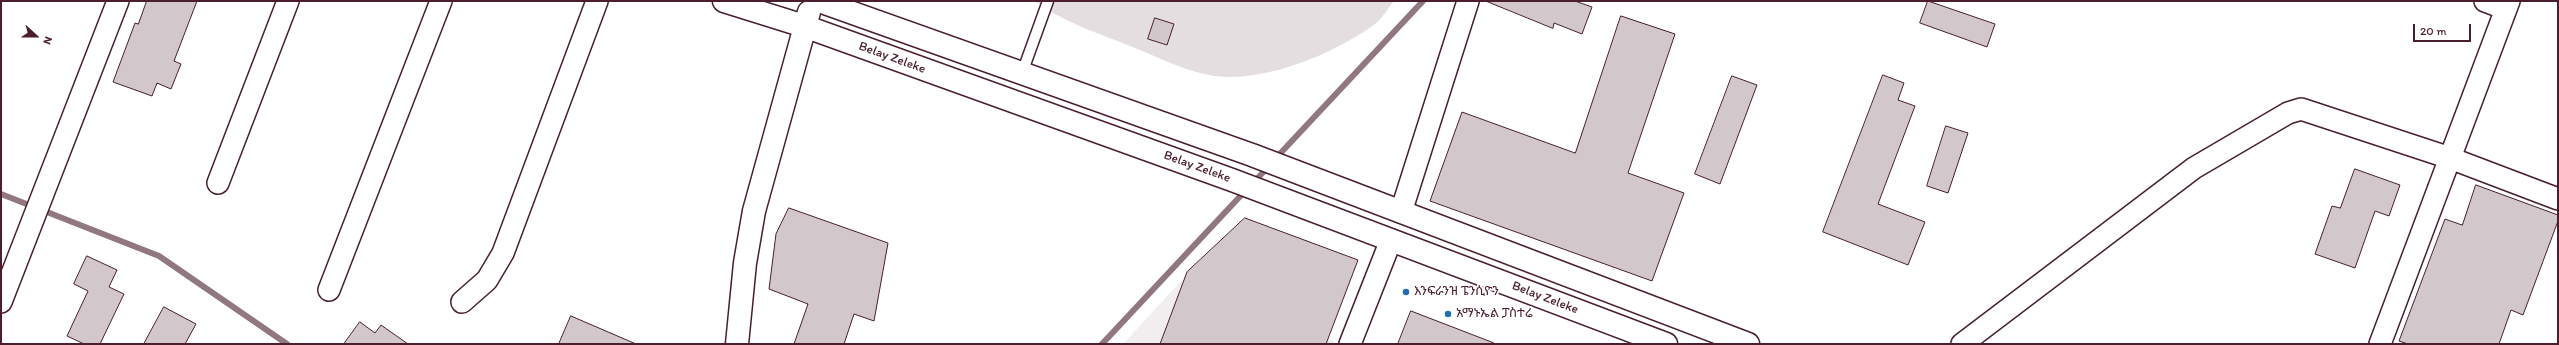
<!DOCTYPE html>
<meta charset="utf-8">
<style>
body{margin:0}
#map{position:relative;width:2559px;height:345px;overflow:hidden;background:#fff;font-family:Itim,sans-serif}
canvas{display:block}
.frame{position:absolute;inset:0;border:2px solid #4a1f2b;pointer-events:none}
.north{position:absolute;left:16px;top:16px;width:40px;height:40px;-webkit-text-stroke:3px #fff;paint-order:stroke;rotate:111deg;font-size:11px;font-weight:700;line-height:16px;text-align:center;color:#4a1f2b}
.north::after{content:'';display:block;margin:auto;width:14px;height:18px;background:#4a1f2b;clip-path:polygon(50% 0,100% 100%,50% 72%,0 100%)}
.scale{position:absolute;left:2413px;top:24px;width:58px;height:18px;box-sizing:border-box;border:2px solid #4a1f2b;border-top:0;padding-left:5px;font-size:12px;line-height:14px;white-space:nowrap;color:#4a1f2b;-webkit-text-stroke:3px #fff;paint-order:stroke}
</style>
<div id="map">
<canvas width="2559" height="345"></canvas>
<div class="frame"></div>
<div class="north">N</div>
<div class="scale">20 m</div>
</div>
<script>
const context = document.querySelector('canvas').getContext('2d');
context.lineJoin = 'round';
function paint(path, color) { context.fillStyle = color; context.fill(path, 'evenodd'); }
function trace(path, color, width, dash) { context.strokeStyle = color; context.lineWidth = width; context.lineCap = dash ? 'butt' : 'round'; context.setLineDash(dash || []); context.stroke(path); }
function write(font, color, halo, rows, align = 'center') {
  context.font = font + ' Itim,"Noto Sans Ethiopic",sans-serif'; context.lineWidth = 3.5; context.setLineDash([]); context.textBaseline = 'middle'; context.strokeStyle = halo; context.fillStyle = color; for (const [text, x, y, turn = 0] of rows) {
    context.save(); context.translate(x, y); context.rotate((+turn || 0) * Math.PI / 180); context.textAlign = isNaN(turn) ? turn : align; if (halo) context.strokeText(text, 0, 0); context.fillText(text, 0, 0); context.restore();
  }
}
paint(new Path2D(`
 M1180 282 1340 344H1123Z`), '#f2eeef');
paint(new Path2D(`
 M1035 1H1394C1388 8 1382 19 1375 24 1333 55 1256 87 1204 74 1178 68 1151 54 1125 44 1095 32 1061 21 1035 1Z`), '#e5dee0');
trace(new Path2D(`
 M1275 159 1423 1
 M1252 184 1269 166
 M1 194 159 256 287 344
 M1102 344 1246 190`), '#91787e', 6);
const building = new Path2D(`
 M147 1H197L174 61 181 64 171 89 157 83 152 96 113 82 135 23 138 24Z
 M1486 1H1575L1592 7 1582 34 1554 23 1553 28Z
 M1928 1 1995 24 1987 47 1920 23Z
 M1621 16 1675 34 1628 173 1684 193 1652 281 1430 201 1462 112 1575 153Z
 M1155 18 1174 24 1167 45 1148 39Z
 M1883 75 1904 83 1898 100 1915 106 1878 204 1925 222 1908 265 1823 232Z
 M1732 76 1757 85 1720 184 1695 174Z
 M1946 126 1968 133 1948 193 1927 186Z
 M2355 169 2400 185 2389 216 2375 211 2355 268 2315 254 2332 206 2340 208Z
 M2476 185 2558 215V221L2523 315 2511 310 2499 344H2408L2399 341 2445 219 2462 225Z
 M789 208 888 243 874 321 854 314 844 344H794L808 304 769 289 776 234Z
 M1245 218 1358 260 1326 344H1160L1187 272Z
 M87 256 117 270 109 287 124 294 100 344H84L67 336 88 291 74 284Z
 M164 307 196 324 185 344H144Z
 M1411 311 1494 343V344H1398Z
 M571 316 636 344H559Z
 M360 322 375 333 381 325 408 344H344Z`);
paint(building, '#d2c7cb');
trace(building, '#4a1f2b', 1);
const service = new Path2D(`
 M1022 73 1048 1`);
const minor = new Path2D(`
 M2485 1 2506 9
 M218 183 288 1
 M1401 212 1468 1
 M329 290 441 1
 M1 302 118 1
 M462 302 487 280 503 253 597 1
 M1350 344 1391 240
 M1962 344 2194 168 2288 113 2301 109 2450 158 2558 199
 M2380 344 2509 1`);
const tertiary = new Path2D(`
 M724 1 804 26 1232 180 1666 344
 M819 1 1252 155 1748 344
 M737 344 745 263 754 211 809 12`);
trace(service, '#4a1f2b', 13);
trace(minor, '#4a1f2b', 24);
trace(tertiary, '#4a1f2b', 25);
trace(service, '#fff', 10);
trace(minor, '#fff', 21);
trace(tertiary, '#fff', 22);
for (const [x, y, r, color] of [
 [1406,292,4,"#1f6fb2"],
 [1448,314,4,"#1f6fb2"]
]) { const dot = new Path2D(); dot.arc(x, y, r, 0, 2 * Math.PI); context.fillStyle = color; context.fill(dot); trace(dot, '#fff', 1.5); }
write('13px', '#4a1f2b', '#fff', [
 ["Belay Zeleke",892,58,20],
 ["Belay Zeleke",1197,167,20],
 ["Belay Zeleke",1545,298,21]
]);
write('13px', '#4a1f2b', '#fff', [
 ["እንፍራንዝ ፔንሲዮን",1414,292],
 ["አማኑኤል ፓስተሬ",1456,314]
], 'left');
</script>
